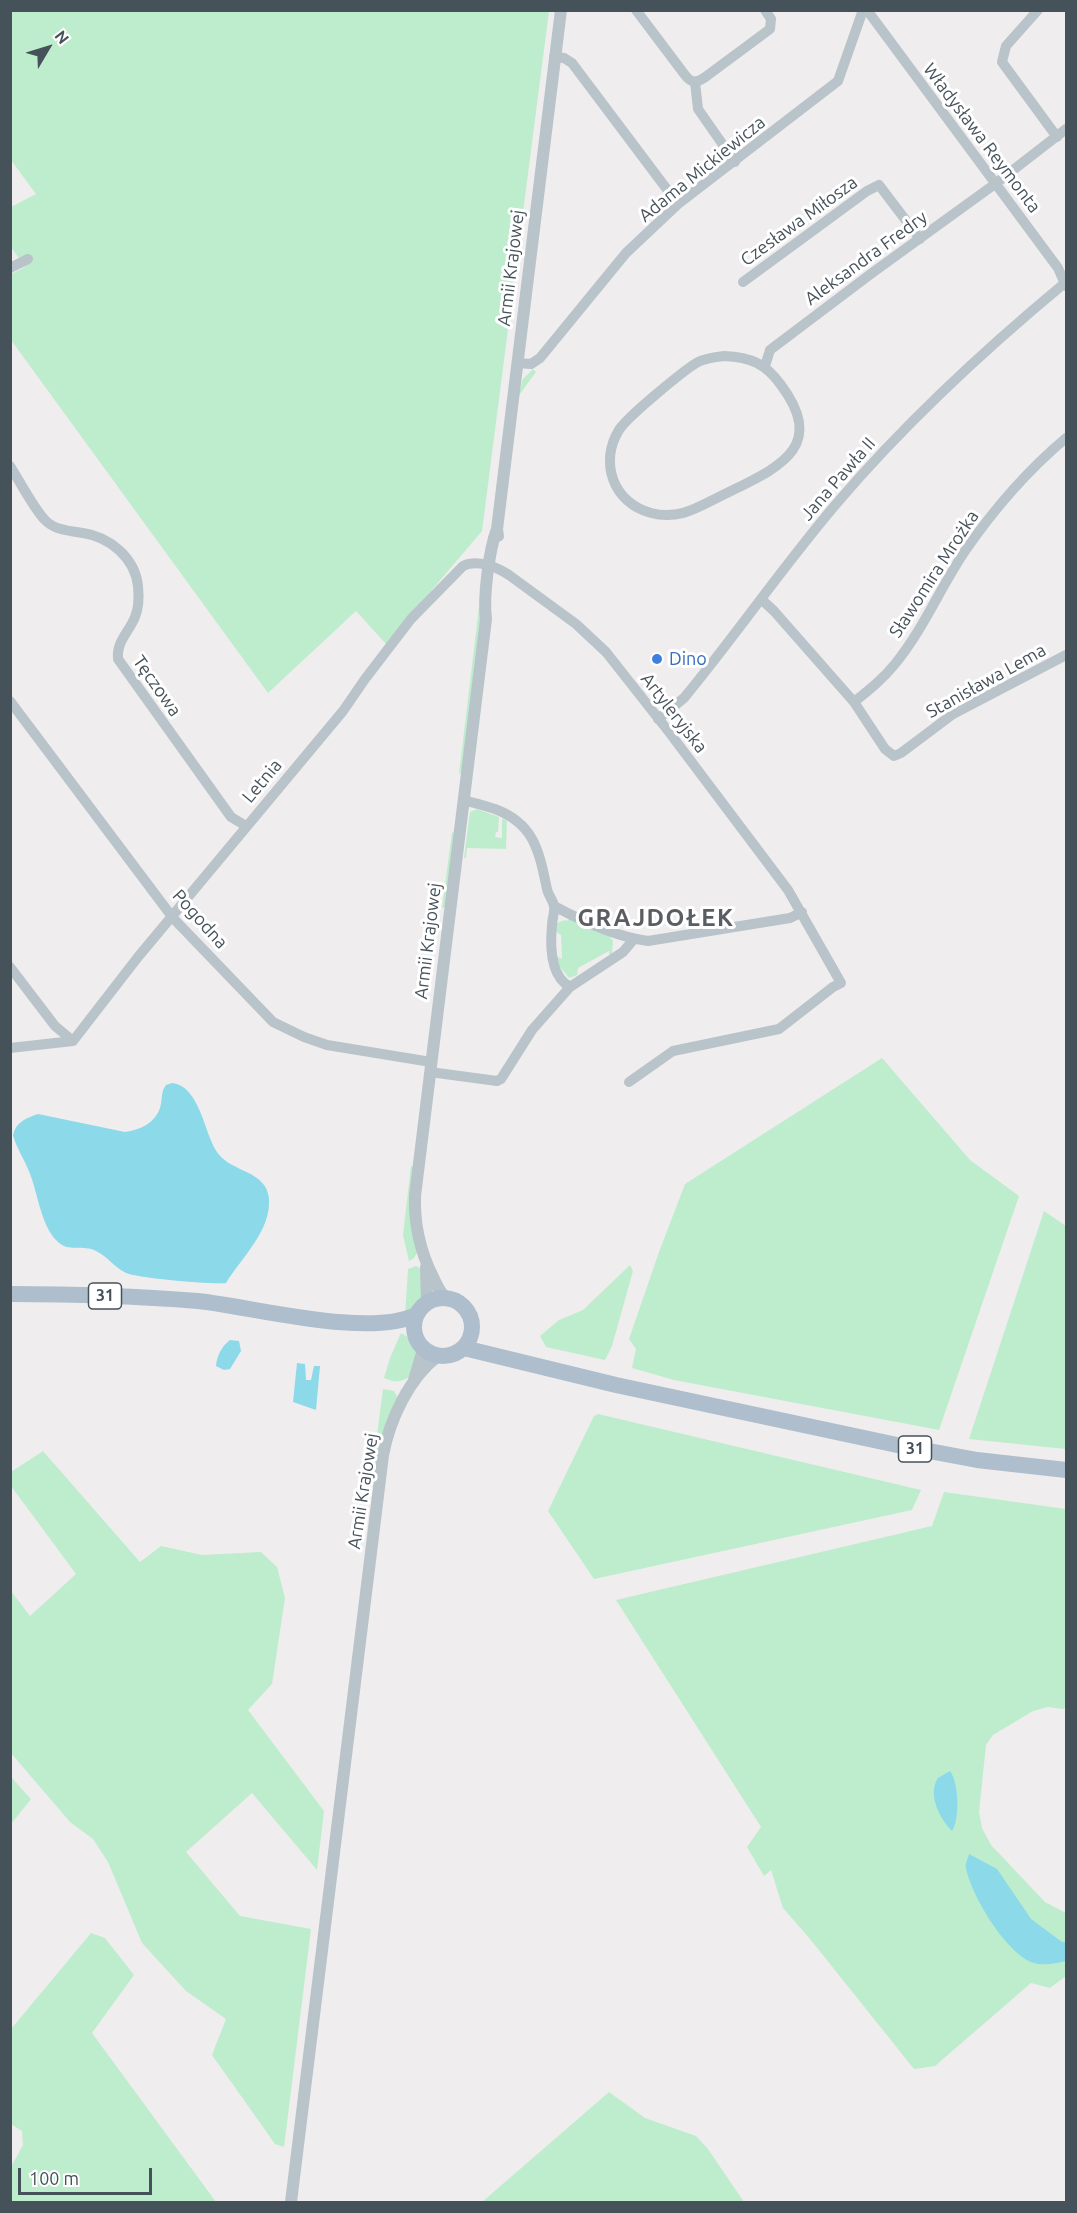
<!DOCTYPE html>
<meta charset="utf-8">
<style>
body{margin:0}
#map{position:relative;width:1077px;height:2213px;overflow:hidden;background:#f0edee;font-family:Ubuntu,sans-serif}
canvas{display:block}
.frame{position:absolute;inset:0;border:12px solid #46525a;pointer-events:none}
.north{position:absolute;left:18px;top:18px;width:60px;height:60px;-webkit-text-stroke:4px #fff;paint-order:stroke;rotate:52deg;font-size:16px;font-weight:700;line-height:24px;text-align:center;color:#46525a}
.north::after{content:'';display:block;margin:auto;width:21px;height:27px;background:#46525a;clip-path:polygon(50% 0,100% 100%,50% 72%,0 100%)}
.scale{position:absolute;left:18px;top:2168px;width:134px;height:27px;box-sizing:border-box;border:3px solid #46525a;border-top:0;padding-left:8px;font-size:18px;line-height:21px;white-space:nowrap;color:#46525a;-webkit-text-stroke:4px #fff;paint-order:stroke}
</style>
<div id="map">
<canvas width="1077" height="2213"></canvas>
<div class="frame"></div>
<div class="north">N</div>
<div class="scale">100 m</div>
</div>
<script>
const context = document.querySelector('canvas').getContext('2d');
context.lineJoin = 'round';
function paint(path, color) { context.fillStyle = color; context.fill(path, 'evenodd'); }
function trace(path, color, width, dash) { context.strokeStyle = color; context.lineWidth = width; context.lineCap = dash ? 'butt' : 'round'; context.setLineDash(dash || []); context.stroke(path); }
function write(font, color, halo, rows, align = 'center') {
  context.font = font + ' Ubuntu,sans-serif'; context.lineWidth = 6; context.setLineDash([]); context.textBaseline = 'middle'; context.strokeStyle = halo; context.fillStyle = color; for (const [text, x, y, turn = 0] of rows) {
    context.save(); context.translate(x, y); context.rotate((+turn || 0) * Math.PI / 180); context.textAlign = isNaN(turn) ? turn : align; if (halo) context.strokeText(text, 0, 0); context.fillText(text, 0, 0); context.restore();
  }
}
paint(new Path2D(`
 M11 11H549L482 531 386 644 356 611 268 693 11 340V274L25 267 11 247V207L36 194 11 160Z
 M533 369 536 372 517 398 523 379Z
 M482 604 462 772 459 774 479 607Z
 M477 809 499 817 498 832H496L495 837 502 838V820L503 818 507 821 506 849 467 848 466 858H464L470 812Z
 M452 832 455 834 446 907 442 908Z
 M569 918 611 936 610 938 613 940 612 954H609V951L578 968 577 975 569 978 561 968H559L556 956 562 959 561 935 556 932 557 923 565 920 567 921Z
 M882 1058 970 1160 1019 1196 939 1430 674 1380 632 1368 636 1349 629 1339 659 1252 685 1184Z
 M411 1166H414L417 1253 414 1258 409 1261 403 1235Z
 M1044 1211 1066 1226V1449L969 1439Z
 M630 1265 633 1271 612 1346 605 1360 546 1347 540 1336 559 1320 583 1310Z
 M416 1266 421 1269 422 1300 415 1309 405 1316 408 1269Z
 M401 1333 413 1340 417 1350 409 1377C400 1383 394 1382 384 1378L390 1358Z
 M383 1389 394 1391 398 1398 377 1473 374 1475 372 1474Z
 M598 1414 921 1490 912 1510 594 1579 548 1511 594 1416Z
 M43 1451 140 1562 161 1546 202 1555 261 1552 277 1567 285 1598 272 1684 248 1710 324 1811 317 1870 252 1793 186 1852 240 1916 311 1929 284 2147 275 2144 212 2055 226 2019 186 1991 142 1943 108 1862 93 1839 70 1822 11 1753V1591L30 1616 76 1574 11 1486V1472Z
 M944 1492 1066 1509V1707L1063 1709 1048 1707 1033 1711 993 1735 986 1745 979 1812 982 1828 991 1845 1045 1902 1066 1913V1976L1050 1988 1031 1983 935 2066 914 2069 810 1939 783 1908 771 1870 764 1876 747 1847 761 1827 616 1600 932 1526Z
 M11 1777 31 1799 11 1824Z
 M91 1933 105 1938 134 1975 92 2033 216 2202H11V2167L23 2145 22 2131 11 2124V2029Z
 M609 2092 645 2118 696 2136 708 2149 744 2202H482Z`), '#bdedcd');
paint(new Path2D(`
 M172 1083C200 1086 204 1133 217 1152 231 1173 267 1170 269 1199 271 1231 242 1257 226 1283 213 1285 137 1278 126 1273 114 1267 107 1256 96 1251 83 1244 68 1253 57 1241 40 1224 38 1191 28 1169 23 1157 16 1147 13 1135 16 1122 26 1118 38 1114L125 1132C140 1130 155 1123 160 1108 163 1099 160 1093 166 1085Z
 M230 1340 239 1341 241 1351 230 1369 224 1370 216 1366C217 1355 222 1346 230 1340Z
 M297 1363 305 1364 306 1380H311L314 1366H320L316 1410 293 1402Z
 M950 1771C959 1783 960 1819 952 1831 940 1819 927 1794 938 1778Z
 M969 1854 997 1869 1031 1919 1062 1942H1066V1961C1058 1963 1043 1966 1034 1963 1007 1955 971 1895 966 1868 965 1863 968 1859 969 1854Z`), '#8bd9e9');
trace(new Path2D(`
 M636 10 685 75C691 83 696 83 704 78L770 29 771 19 765 10
 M867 10 1058 268 1066 286
 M1038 10 1006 46 1002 62 1057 137
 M554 57 564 58 572 63 678 204
 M695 82 698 109 735 162
 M10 268 28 259
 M743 282 867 191 879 185 920 239
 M724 356C751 357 766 364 781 385 828 448 777 468 727 493 701 505 681 521 651 513 613 503 599 462 619 430 627 417 684 370 698 362 706 358 715 357 724 356Z
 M518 363 531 364 540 358 626 253 678 204 838 81 863 10
 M765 366 770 350 872 273 995 184 1066 129
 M10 466C19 480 34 509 45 520 54 530 70 531 83 533 110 537 135 558 138 586 139 596 139 608 135 617 129 632 116 642 118 659L231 817 246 826
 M761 599 774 611 854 702 885 749 894 756 901 753 953 714 1066 655
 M10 701 173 918 273 1022 304 1037 327 1045 431 1062
 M854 702C869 690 883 679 895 664 923 630 940 588 965 551 994 509 1028 470 1066 438
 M658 719 684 698C737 634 783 566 837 503 906 422 984 350 1066 282
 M464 801C475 802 484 806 495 809 535 824 539 852 547 889 548 895 553 900 554 906 555 912 552 919 552 925 550 946 550 976 570 987
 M554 906C582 921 616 937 648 941L790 918 802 912
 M10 967 55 1026 73 1041
 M73 1041 138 957 343 711 365 679 411 619 463 566C477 559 497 567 509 575L576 624 606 652 669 732 788 890 841 983 833 987 779 1029 673 1051 629 1082
 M10 1048 73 1041
 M430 1072 497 1081 501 1079 532 1030 570 987 623 952 634 939`), '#b9c3ca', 10);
trace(new Path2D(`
 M498 536 497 529 561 10
 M426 1267 427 1302
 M445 1297C439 1291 437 1285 433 1277 420 1251 414 1226 415 1196L486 619C483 597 489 550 497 529
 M414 1380 422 1353V1347
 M291 2202 383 1455C390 1419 409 1378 438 1356`), '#b9c3ca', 12);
trace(new Path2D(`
 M10 1294C73 1294 136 1296 198 1301 254 1307 368 1338 416 1315
 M414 1327a29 29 0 1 1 58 0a29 29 0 1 1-58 0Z
 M464 1348 616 1385 897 1445 977 1460 1066 1470`), '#aebecc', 16);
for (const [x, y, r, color] of [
 [657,659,6,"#3f7fe0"]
]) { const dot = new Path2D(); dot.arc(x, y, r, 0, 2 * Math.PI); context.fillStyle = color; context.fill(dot); trace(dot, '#fff', 2); }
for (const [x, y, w] of [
 [105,1296,33],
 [915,1449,33]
]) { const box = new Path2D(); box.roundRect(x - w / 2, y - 13, w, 26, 4.5); context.fillStyle = '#fff'; context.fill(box); trace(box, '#46525a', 1.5); }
write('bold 16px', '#46525a', null, [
 ["31",105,1296],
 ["31",915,1449]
]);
write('18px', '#46525a', '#fff', [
 ["Władysława Reymonta",982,138,53],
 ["Adama Mickiewicza",702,169,-39],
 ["Czesława Miłosza",799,221,-36],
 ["Aleksandra Fredry",866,258,-36],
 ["Armii Krajowej",511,268,-83],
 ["Jana Pawła II",838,479,-49],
 ["Sławomira Mrożka",934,574,-57],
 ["Stanisława Lema",986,681,-29],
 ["Tęczowa",157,686,55],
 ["Artyleryjska",674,713,52],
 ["Letnia",262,781,-50],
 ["Pogodna",200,919,48],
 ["Armii Krajowej",428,941,-83],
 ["Armii Krajowej",363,1491,-81]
]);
write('18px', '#366cbe', '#fff', [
 ["Dino",669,659]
], 'left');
context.letterSpacing = '1.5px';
write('bold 24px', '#5a5e62', '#fff', [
 ["GRAJDOŁEK",656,918]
]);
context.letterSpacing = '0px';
</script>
